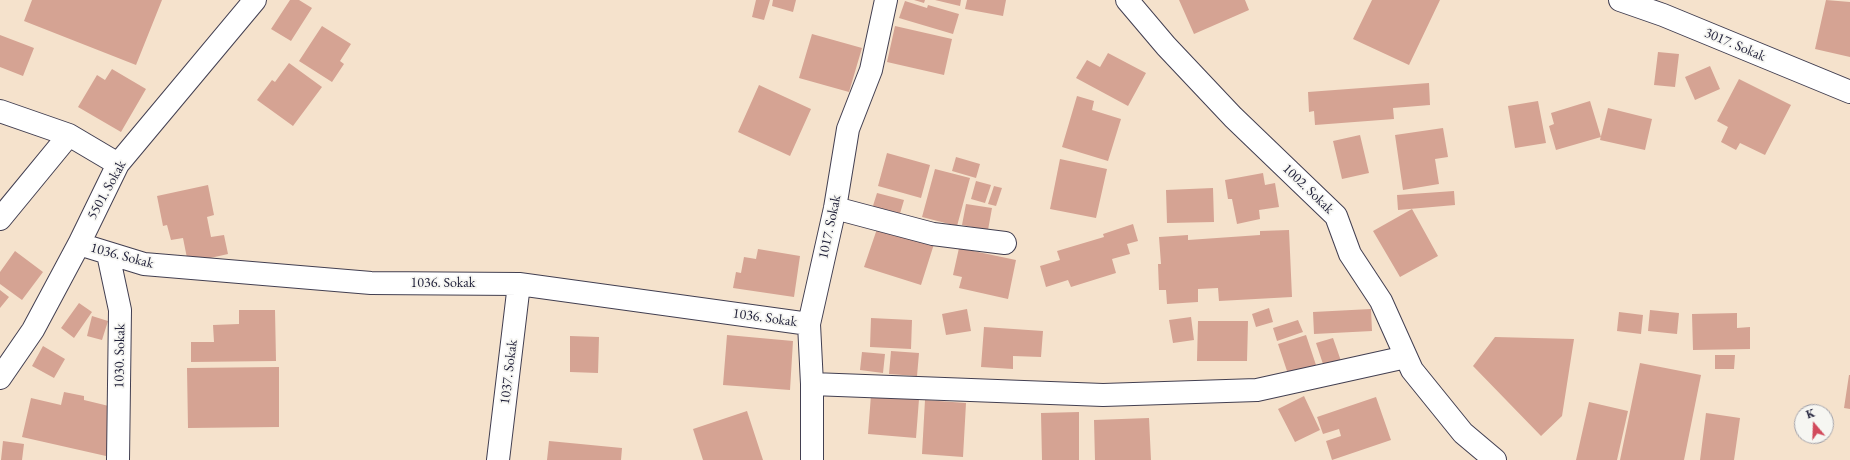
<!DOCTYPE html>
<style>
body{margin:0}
#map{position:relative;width:1850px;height:460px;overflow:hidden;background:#f5e2cc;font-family:"EB Garamond",serif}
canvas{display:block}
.north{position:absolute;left:1794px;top:404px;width:40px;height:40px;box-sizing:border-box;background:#f6f6f2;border:1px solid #a1a1a9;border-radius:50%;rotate:341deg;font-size:11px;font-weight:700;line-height:16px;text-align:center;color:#22223b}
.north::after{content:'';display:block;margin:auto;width:14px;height:18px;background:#d1495b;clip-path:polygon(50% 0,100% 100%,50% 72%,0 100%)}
</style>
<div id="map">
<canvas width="1850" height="460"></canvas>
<div class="north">K</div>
</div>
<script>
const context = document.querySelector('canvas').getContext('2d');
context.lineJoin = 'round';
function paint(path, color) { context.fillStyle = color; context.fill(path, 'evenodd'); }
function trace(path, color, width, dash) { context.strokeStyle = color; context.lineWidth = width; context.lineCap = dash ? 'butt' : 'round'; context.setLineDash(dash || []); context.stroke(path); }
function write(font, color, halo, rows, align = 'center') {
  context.font = font + ' "EB Garamond",serif'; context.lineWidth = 3.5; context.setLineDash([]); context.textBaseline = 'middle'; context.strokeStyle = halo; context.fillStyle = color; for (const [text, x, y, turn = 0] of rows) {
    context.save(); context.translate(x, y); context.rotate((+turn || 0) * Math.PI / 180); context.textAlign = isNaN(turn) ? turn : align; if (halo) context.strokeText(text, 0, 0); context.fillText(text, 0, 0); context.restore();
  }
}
paint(new Path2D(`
 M32 0H162L136 65 24 21Z
 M290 0H299L312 8 291 41 271 29Z
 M756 0H770L764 20 752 17Z
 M773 0H796L793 12 772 6Z
 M914 0H925L924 3Z
 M935 0H961L960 6Z
 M967 0H1006L1003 16 965 9Z
 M1179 0H1245L1249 10 1194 34Z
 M1372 0H1440L1409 65 1353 39Z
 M1826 0 1850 2V57L1815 49Z
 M905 1 927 8 928 5 959 14 953 34 899 18Z
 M322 26 351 44 340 61 344 64 332 82 299 61Z
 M895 26 952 39 944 75 887 62Z
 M812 34 862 48 849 92 799 78Z
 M0 35 34 48 23 76 0 67Z
 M1658 52 1679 54 1675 87 1654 85Z
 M1108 53 1146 73 1128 106 1076 78 1087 60 1100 67Z
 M289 63 322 87 293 126 257 100 272 80 275 82Z
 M1710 66 1720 89 1695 100 1685 77Z
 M112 69 146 89 121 132 78 107 97 75 105 80Z
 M1739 79 1791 105 1765 155 1740 143 1736 150 1721 142 1728 127 1717 121Z
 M1429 83 1430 105 1393 108 1394 119 1315 125 1314 111 1309 112 1308 92Z
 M759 85 811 109 790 156 738 132Z
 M1077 96 1094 101 1092 110 1121 119 1108 161 1062 147Z
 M1538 101 1546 143 1515 148 1508 106Z
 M1590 101 1601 137 1556 150 1549 126 1554 124 1551 113Z
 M1608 108 1652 119 1645 150 1600 140Z
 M1443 128 1448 157 1435 159 1439 184 1403 190 1395 135Z
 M1360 135 1369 173 1342 179 1333 141Z
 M887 153 930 165 921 198 878 186Z
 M956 157 980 164 976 178 952 171Z
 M1060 159 1107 169 1096 218 1050 209Z
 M935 169 970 178 957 226 922 217Z
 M1263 173 1265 185 1275 183 1279 207 1259 210 1260 219 1237 224 1232 199H1228L1225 180Z
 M976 181 991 185 985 203 971 199Z
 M208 185 214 215 207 217 211 237 224 235 228 254 188 263 183 238 171 240 167 225 163 226 157 196Z
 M994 186 1002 188 996 206 988 204Z
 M1213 188 1214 222 1167 223 1166 190Z
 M1454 191 1455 205 1398 210 1397 195Z
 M877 193 904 200 899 217 872 209Z
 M966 204 992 208 988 230 962 225Z
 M1412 209 1438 256 1400 277 1373 231Z
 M1133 224 1138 241 1127 244 1130 254 1112 259 1116 273 1071 287 1068 280 1046 287 1040 266 1060 260 1057 251 1104 237 1103 234Z
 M878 226 934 244 921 285 864 267Z
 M1289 230 1292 297 1219 301 1218 288 1198 289V302L1167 304 1166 290H1159L1158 264H1161L1159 237 1188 235V240L1260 235V231Z
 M959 248 1016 260 1008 299 959 288 962 277 953 275Z
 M758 249 800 256 794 297 733 288 736 272 741 273 744 257 756 259Z
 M15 251 43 272 22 300 0 284V272Z
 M0 290 9 297 0 308Z
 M79 303 92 312 74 338 61 328Z
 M1269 308 1273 322 1256 327 1252 314Z
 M967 309 971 331 946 335 942 314Z
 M1371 309 1372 331 1314 334 1313 312Z
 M239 310H275L276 361 191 362V342H214L213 325 239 324Z
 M1650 310 1679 313 1677 334 1648 331Z
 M1619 312 1643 315 1641 334 1617 331Z
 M1737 313V328L1750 327V349L1693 350 1692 314Z
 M92 316 108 321 102 340 87 336Z
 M1191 317 1194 340 1173 343 1169 320Z
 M871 318 912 320 911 349 870 347Z
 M1298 320 1303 332 1277 341 1273 328Z
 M1198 321H1248L1247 361H1197Z
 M984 327 1043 331 1041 357 1013 356V369L981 367Z
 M727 335 793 341 790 390 723 385Z
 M1306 335 1317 368 1289 377 1278 344Z
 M570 336 599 337 598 373 570 372Z
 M1495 337 1574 339 1562 416 1541 436 1473 366Z
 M1333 338 1341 361 1324 367 1316 343Z
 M43 346 65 359 54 378 32 366Z
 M891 351 919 353 917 376 889 374Z
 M862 352 885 354 883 373 860 370Z
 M1715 355H1735L1734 369H1715Z
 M1640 363 1701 375 1684 460H1620Z
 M279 367V427L188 428 187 368Z
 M1849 375H1850V409L1844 408Z
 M64 392 84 396V400L117 408 106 456 22 437 31 398 61 405Z
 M871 395 919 399 916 438 868 434Z
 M1304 396 1320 430 1295 442 1278 409Z
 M1376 397 1391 440 1332 460 1326 441 1341 436 1339 429 1323 434 1317 417Z
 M925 400 966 403 963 457 922 454Z
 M1589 402 1628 411 1617 460H1576Z
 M747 411 763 460H703L693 429Z
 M1079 412V460H1042L1041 413Z
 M1706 413 1740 418 1734 460H1700Z
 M1149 418 1151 460H1095L1094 420Z
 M3 441 24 444 22 460H1Z
 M549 441 622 448 621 460H547Z`), '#d5a393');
const minor = new Path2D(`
 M1127 0 1166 46 1233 117 1336 216 1350 254 1381 301 1412 370 1463 433 1495 460
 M1620 0 1663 15 1850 92
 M0 111 69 135 118 164
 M835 208 933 234 1005 243
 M0 219 69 135
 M79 244 144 264 371 283 519 284 809 324
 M108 254 120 310 118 460
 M0 378 33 330 79 244 118 164 255 0
 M812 384 1103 395 1257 390 1406 357
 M498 460 519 284
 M812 460V384L809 324 835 208 848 129 871 70 886 0`);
trace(minor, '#423f51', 24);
trace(minor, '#fff', 22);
write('14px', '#22223b', '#f6f6f2', [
 ["3017. Sokak",1735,45,23],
 ["1002. Sokak",1308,189,44],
 ["5501. Sokak",107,190,-61],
 ["1017. Sokak",830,227,-78],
 ["1036. Sokak",122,256,15],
 ["1036. Sokak",443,283],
 ["1036. Sokak",765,318,8],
 ["1030. Sokak",120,356,-89],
 ["1037. Sokak",509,372,-83]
]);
</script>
